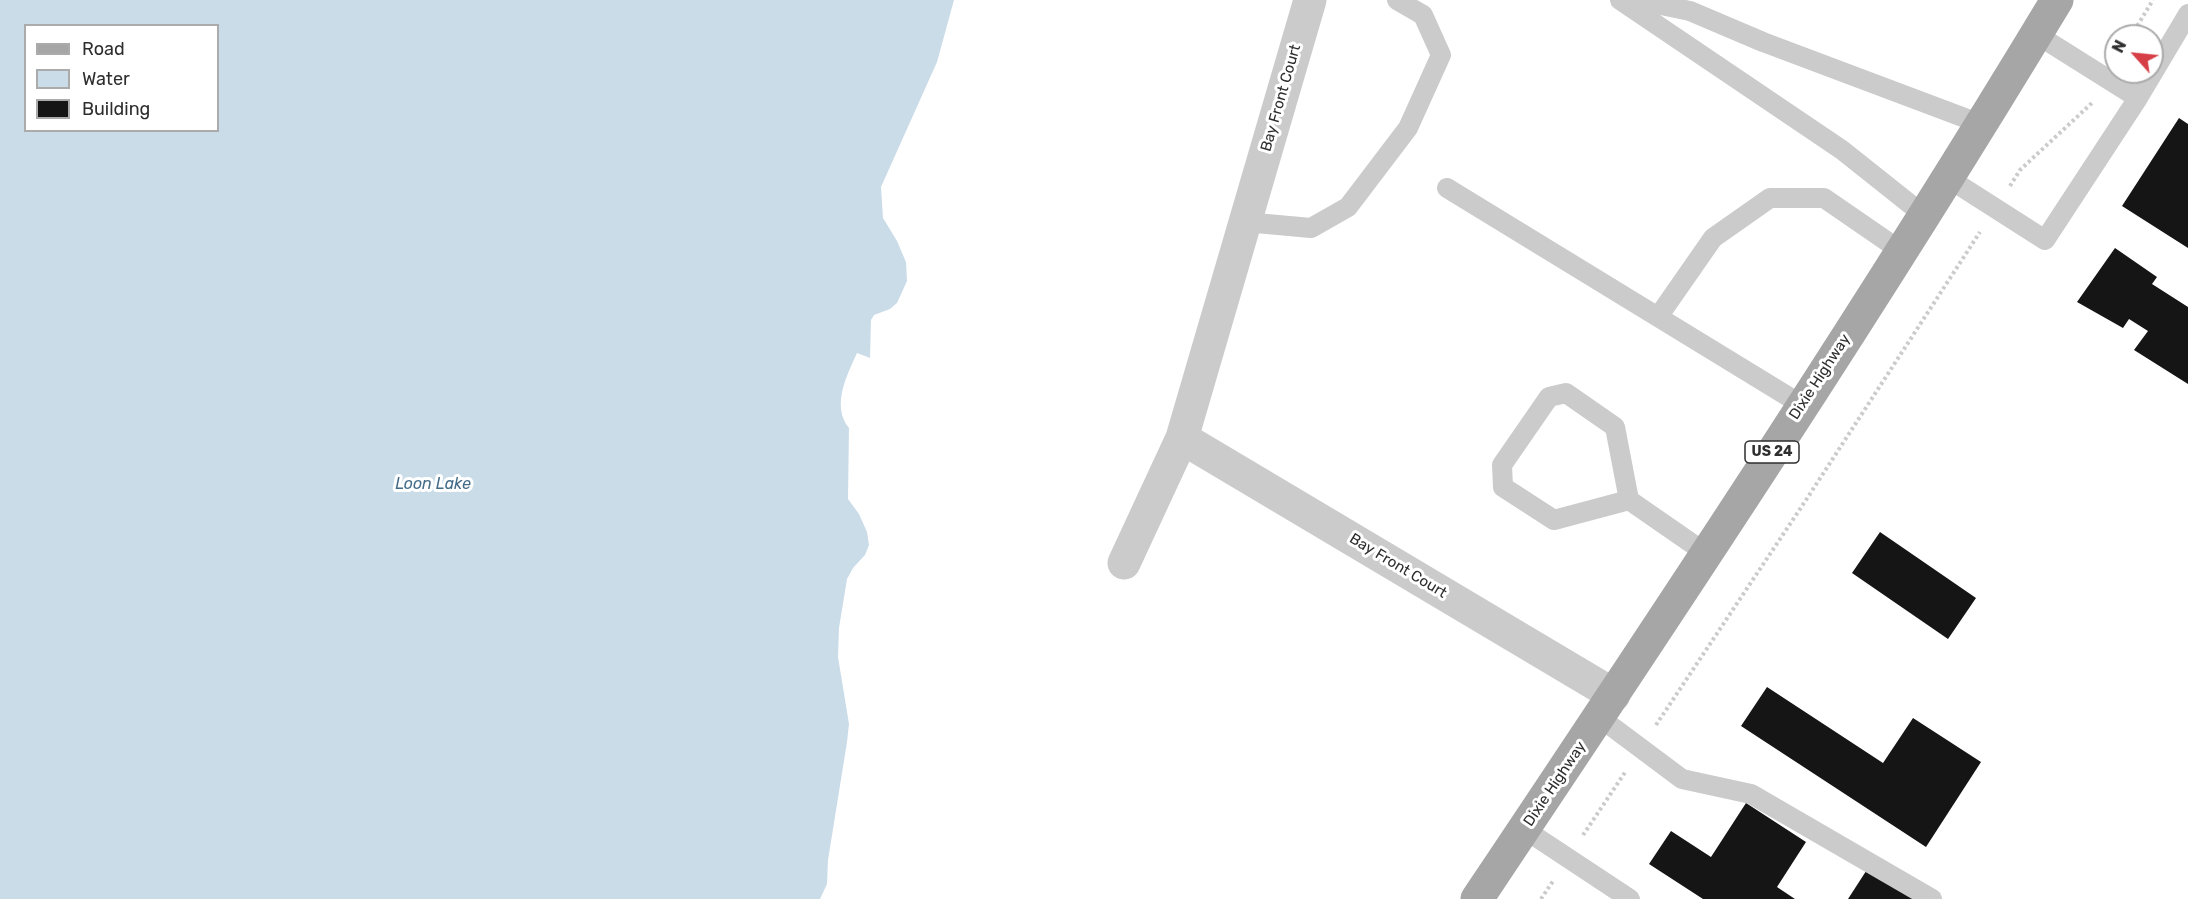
<!DOCTYPE html>
<style>
body{margin:0}
#map{position:relative;width:2188px;height:899px;overflow:hidden;background:#fff;font-family:Rubik,sans-serif}
canvas{display:block}
.legend{position:absolute;left:24px;top:24px;width:195px;height:108px;box-sizing:border-box;background:#fff;border:2px solid #ababab;margin:0;padding:8px 10px;list-style:none;font-size:18px;color:#2e2e2e}
.legend li{display:flex;align-items:center;gap:12px;height:30px}
.legend b{width:30px;border:2px solid #ababab}
.north{position:absolute;left:2104px;top:24px;width:60px;height:60px;box-sizing:border-box;background:#fff;border:2px solid #ababab;border-radius:50%;rotate:297deg;font-size:16px;font-weight:700;line-height:24px;text-align:center;color:#2e2e2e}
.north::after{content:'';display:block;margin:auto;width:21px;height:27px;background:#d63f46;clip-path:polygon(50% 0,100% 100%,50% 72%,0 100%)}
</style>
<div id="map">
<canvas width="2188" height="899"></canvas>
<ul class="legend">
<li><b style="height:8px;background:#a6a6a6"></b>Road</li>
<li><b style="height:16px;background:#cbdce9"></b>Water</li>
<li><b style="height:16px;background:#151515"></b>Building</li>
</ul>
<div class="north">N</div>
</div>
<script>
const context = document.querySelector('canvas').getContext('2d');
context.lineJoin = 'round';
function paint(path, color) { context.fillStyle = color; context.fill(path, 'evenodd'); }
function trace(path, color, width, dash) { context.strokeStyle = color; context.lineWidth = width; context.lineCap = dash ? 'butt' : 'round'; context.setLineDash(dash || []); context.stroke(path); }
function write(font, color, halo, rows, align = 'center') {
  context.font = font + ' Rubik,sans-serif'; context.lineWidth = 6; context.setLineDash([]); context.textBaseline = 'middle'; context.strokeStyle = halo; context.fillStyle = color; for (const [text, x, y, turn = 0] of rows) {
    context.save(); context.translate(x, y); context.rotate((+turn || 0) * Math.PI / 180); context.textAlign = isNaN(turn) ? turn : align; if (halo) context.strokeText(text, 0, 0); context.fillText(text, 0, 0); context.restore();
  }
}
paint(new Path2D(`
 M0 0H954L937 62 881 187 883 218 897 241 906 262 907 281 897 303 890 309 874 315 871 320 870 358 857 353C847 375 831 406 849 428L848 499 859 514 867 532 869 545 865 555 853 568 847 579 839 628 838 657 849 724 847 742 828 860 827 884 820 899H0ZM26 26H218V130H26Z`), '#cbdce9');
paint(new Path2D(`
 M2179 118 2188 124V248L2122 206Z
 M2115 248 2157 277 2152 284 2188 307V384L2134 350 2148 331 2129 319 2123 328 2077 302Z
 M1880 532 1976 598 1948 639 1852 573Z
 M1767 687 1883 763 1913 718 1981 762 1926 847 1741 726Z
 M1746 803 1806 842 1777 887 1795 899H1703L1649 864 1671 831 1711 857Z
 M1870 865 1923 899H1848Z`), '#151515');
trace(new Path2D(`
 M2131 36 2153 0
 M2010 186 2020 170 2093 102
 M1656 725 1806 500 1980 232
 M1583 835 1626 771
 M1541 899 1553 881`), '#cbcbcb', 4, [3, 3]);
trace(new Path2D(`
 M1620 0 1842 150 1925 216
 M1637 0 1690 11 1763 42 1981 124
 M2036 34 2138 98 2188 14
 M1948 178 2045 240 2138 98
 M1447 188 1802 405
 M1245 222 1311 228 1348 207 1408 128 1441 55 1423 15 1397 0
 M1658 317 1713 238 1770 198H1824L1901 251
 M1629 500 1615 427 1566 393 1549 397 1502 465 1503 487 1554 520 1629 500 1707 554
 M1599 717 1682 779 1751 794 1932 899
 M1524 829 1630 899`), '#cbcbcb', 20);
trace(new Path2D(`
 M1310 0 1182 438 1614 695
 M1124 563 1182 438`), '#cbcbcb', 33);
trace(new Path2D(`
 M1477 899C1675 603 1873 305 2057 0`), '#a6a6a6', 33);
for (const [x, y, w] of [
 [1772,452,54]
]) { const box = new Path2D(); box.roundRect(x - w / 2, y - 11, w, 22, 4.5); context.fillStyle = '#fff'; context.fill(box); trace(box, '#2e2e2e', 1.5); }
write('bold 14px', '#2e2e2e', null, [
 ["US 24",1772,452]
]);
write('15px', '#2e2e2e', '#fff', [
 ["Bay Front Court",1281,98,-74],
 ["Dixie Highway",1820,377,-57],
 ["Bay Front Court",1398,566,31],
 ["Dixie Highway",1555,784,-56]
]);
write('italic 16px', '#436c89', '#fff', [
 ["Loon Lake",433,484]
]);
</script>
